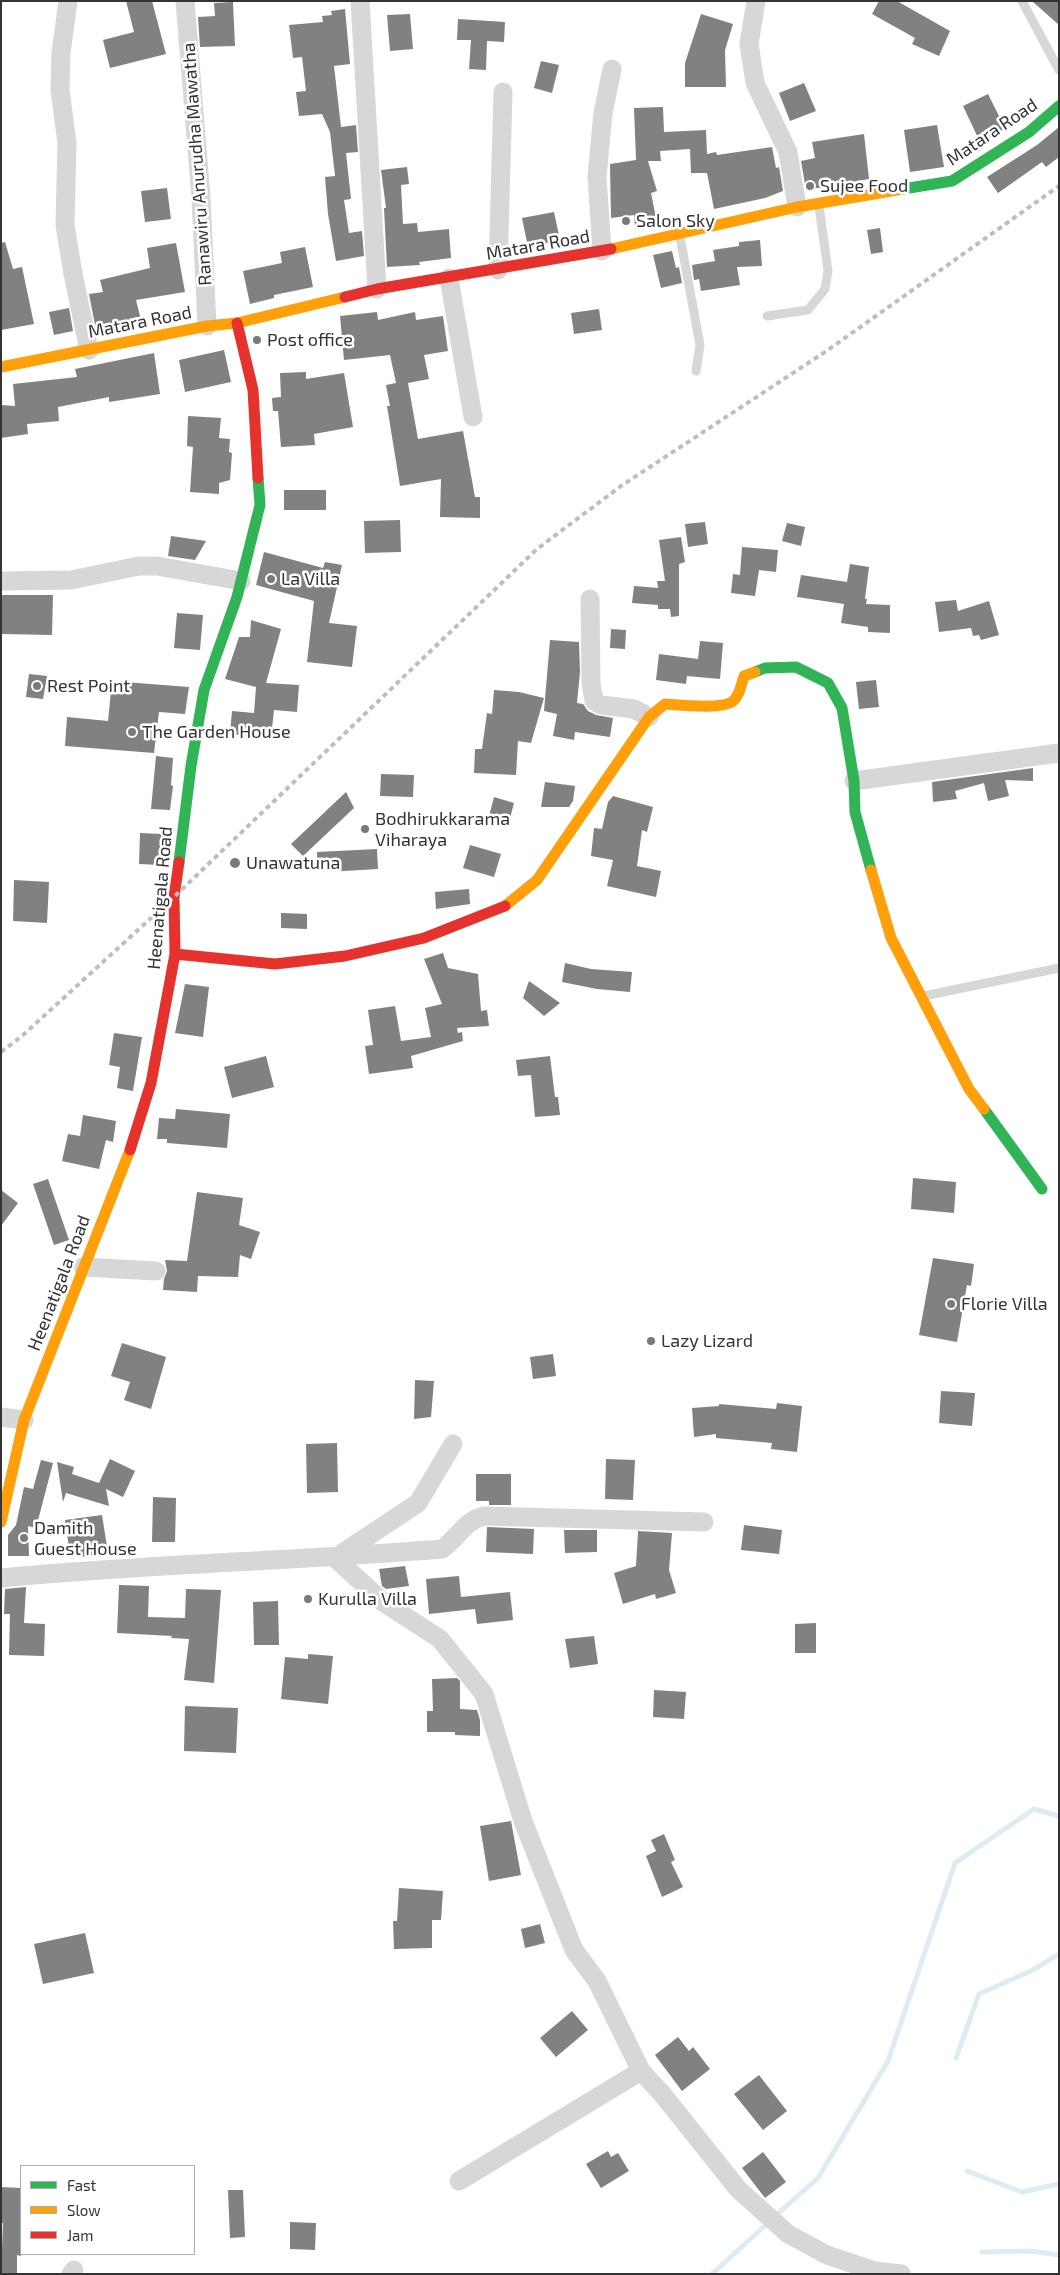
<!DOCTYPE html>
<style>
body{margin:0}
#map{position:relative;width:1060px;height:2275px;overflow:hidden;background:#fff;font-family:"Exo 2",sans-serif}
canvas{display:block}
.frame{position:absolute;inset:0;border:2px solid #333;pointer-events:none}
.legend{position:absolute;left:20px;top:2165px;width:175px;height:90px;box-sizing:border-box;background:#fff;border:1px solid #adadad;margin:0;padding:6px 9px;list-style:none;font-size:15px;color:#333}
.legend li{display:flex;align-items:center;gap:10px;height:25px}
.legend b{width:25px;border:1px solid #adadad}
</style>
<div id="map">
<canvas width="1060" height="2275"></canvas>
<div class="frame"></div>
<ul class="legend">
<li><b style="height:6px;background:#30b455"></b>Fast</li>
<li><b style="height:6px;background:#ff9f0a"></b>Slow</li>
<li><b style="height:6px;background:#e5322d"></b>Jam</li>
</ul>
</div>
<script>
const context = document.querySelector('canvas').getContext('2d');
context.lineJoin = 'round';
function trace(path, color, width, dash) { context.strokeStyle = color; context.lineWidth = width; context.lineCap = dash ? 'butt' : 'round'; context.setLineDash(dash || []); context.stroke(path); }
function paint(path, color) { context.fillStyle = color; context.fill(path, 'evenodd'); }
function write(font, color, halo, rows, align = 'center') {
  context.font = font + ' "Exo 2",sans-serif'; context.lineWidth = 5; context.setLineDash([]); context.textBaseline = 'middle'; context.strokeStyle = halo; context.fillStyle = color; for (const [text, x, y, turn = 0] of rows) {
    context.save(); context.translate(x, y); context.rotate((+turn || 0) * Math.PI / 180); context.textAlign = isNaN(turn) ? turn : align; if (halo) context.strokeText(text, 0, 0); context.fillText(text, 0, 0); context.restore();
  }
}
trace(new Path2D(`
 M956 2058 979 1994 1033 1970 1059 1954
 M967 2171 1022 2192 1059 2184
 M775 2216 818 2178 888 2061 955 1863 1034 1809 1059 1816
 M982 2252 1031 2251 1059 2255
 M712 2274 769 2222`), '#ddebf3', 5);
paint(new Path2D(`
 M126 1H152L166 54 110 68 103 40 134 32Z
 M879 1H897L950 31 939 56 912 44 915 38 872 14Z
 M1032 1H1059V25Z
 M233 2 235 46 200 47 198 17 215 16 214 3Z
 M345 9 350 64 334 66 341 127 356 125 358 152 346 153 351 199 344 200 349 233 362 231 364 256 336 261 328 214 325 177 335 176 330 132 322 114 299 116 296 92 306 91 302 57 293 58 289 25 323 22 322 16 332 15 331 11Z
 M410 14 413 49 390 51 387 15Z
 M701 14 733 24 725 50 726 87H685V63Z
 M458 19 505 22 504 42 487 41 486 70 469 69 471 40H457Z
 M541 61 559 65 552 93 534 88Z
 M804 83 816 111 790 121 779 93Z
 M988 94 1005 128 981 144 963 106Z
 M663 107 664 132 706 130 707 154 716 152 717 155 772 147 776 168 779 167 783 191 765 198 714 209 707 173H691L690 149 660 151 661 161H648L657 191 651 193 657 223 635 227 634 215 611 218 610 164 636 160 634 108Z
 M937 125 944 167 910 172 904 130Z
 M1059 127V157L1046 167 1042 162 998 193 987 177 1037 145Z
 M864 134 869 179 806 190 801 161 815 158 812 142Z
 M407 167 409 184 401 185 403 224 417 223 418 232 449 229 451 258 419 262 420 265 387 267 384 208H386L381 170Z
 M167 188 171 219 145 222 141 191Z
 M554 212 560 240 528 247 522 218Z
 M880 228 883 252 871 254 867 230Z
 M760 240 762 266 737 267 740 285 701 291 699 279 694 280 692 265 715 261 713 250 739 246V242Z
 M5 242 13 269 22 267 34 324 1 330V243Z
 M176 243 185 292 136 300 141 320 96 330 89 294 103 292 100 280 150 268 147 248Z
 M305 247 313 287 274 295V298L250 304 243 271 282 263 280 252Z
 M672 251 676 268 679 267 682 283 661 288 653 255Z
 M69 308 73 331 54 335 49 312Z
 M599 309 602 330 574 334 571 313Z
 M377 312 378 320 415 312 416 320 443 316 448 351 424 355 429 379 408 383 418 439 463 431 475 497H480V518L440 517 441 479 400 486 387 406H390L386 385 396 383 390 355 344 360 340 316Z
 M224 350 231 382 185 392 179 360Z
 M154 353 160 394 109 402V397L58 407 59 421 27 424 28 434 1 438V405L15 406 13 384 77 377 75 369Z
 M306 372V379L344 373 353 427 314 434 315 445 281 447 278 411H273L272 398 281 397 280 373Z
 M188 416 221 418 219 438 230 439 229 452 232 453 230 480 219 483V494L190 492 193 447 187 446Z
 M284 490H326V510H284Z
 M400 520 401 552 365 553 364 521Z
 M705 522 708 544 688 547 685 524Z
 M787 523 805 527 801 546 782 541Z
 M171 536 206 541 195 560 168 556Z
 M681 537 685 562 679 564V616L671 617 670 609H658V605L632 603 634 586 658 588 657 581H665L659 540Z
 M742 547 778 550 776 572 759 570 755 596 731 593 733 574 740 575Z
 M264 552 323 568 325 562 342 565 329 623 357 626 352 667 307 662 314 601 256 585Z
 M850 564 869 567 865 599H867L866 604 890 605V633L868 632V627L841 623 844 604 797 597 801 575 847 582Z
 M1 595H53L52 635 1 634Z
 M956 600 958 611 989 601 999 635 981 640 979 635 973 636 971 628 939 632 935 602Z
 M177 613 203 615 200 650 174 648Z
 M251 620 281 629 266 683 299 685 297 712 274 710 271 738 230 734 232 711 254 713 256 687 225 679 239 637H250Z
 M611 629 626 630 625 649 610 648Z
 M550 640 579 642 580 672 577 703 583 704 588 711 596 715 613 718 610 737 575 732 574 740 553 736 557 714 544 711Z
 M700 641 723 643 720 679 687 676 686 684 656 680 659 654 698 659Z
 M29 674 47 676 43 699 26 697Z
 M876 680 879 707 859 709 856 682Z
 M112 681 189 687 185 714 159 712 154 753 65 746 67 717 108 721Z
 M494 690 519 692 544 698 531 743 518 741 516 775 474 773 475 749H482L487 713 492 714Z
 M156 756 173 758 171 785 173 786 170 810 151 809Z
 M1033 768V781L1005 780 1009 796 988 801 984 783 955 791 957 799 933 802 932 782Z
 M381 774 414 775 413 797 380 796Z
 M545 782 575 786 573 801 569 807H541Z
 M346 792 354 808 303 856 291 844Z
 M613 796 653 807 647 832 642 830 637 866 661 871 656 897 607 886 613 860 591 856 594 828 602 829 608 802Z
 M494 797 514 803 508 826 488 820Z
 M140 833 162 834 160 865 139 864Z
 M470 845 501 854 494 877 463 868Z
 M377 849 378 869 344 871 317 869V852Z
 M14 880 49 882 47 923 13 921Z
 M469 889 470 904 436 909 435 892Z
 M281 913 307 914V929L281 928Z
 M443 953 448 968 478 974 481 1011 487 1010 489 1026 457 1028 458 1033 462 1032 463 1041 411 1056 413 1068 369 1074 365 1046 373 1045 368 1010 395 1006 401 1041 431 1037 425 1008 442 1004 424 959Z
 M565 963 591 969 632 972 630 992 597 989 562 982Z
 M529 981 560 1003 544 1016 523 998Z
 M185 984 209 987 203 1037 175 1033Z
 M114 1033 142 1037 133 1091 117 1088 120 1067 109 1065Z
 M266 1056 274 1087 232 1098 224 1067Z
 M550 1056 555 1097H558L560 1115 535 1117 531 1075 518 1076 516 1060Z
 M176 1109 230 1114 227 1148 167 1143V1139H157L159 1118 175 1119Z
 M83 1115 116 1121 113 1142 106 1140 99 1169 62 1161 68 1134 80 1136Z
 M913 1178 956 1182 954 1213 911 1209Z
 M48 1179 69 1240 54 1245 33 1184Z
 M1 1190 18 1203 1 1226Z
 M197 1192 243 1198 239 1225 260 1232 251 1259 240 1255 238 1277 198 1276 197 1292 163 1290 164 1279 167 1271 165 1260 187 1261Z
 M933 1258 974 1264 971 1286 967 1285 957 1342 919 1335Z
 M122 1343 166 1357 151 1409 124 1400 130 1382 111 1376Z
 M553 1354 556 1376 533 1379 530 1357Z
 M415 1380 434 1381 431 1417 414 1419Z
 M941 1391 975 1393 972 1426 939 1423Z
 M777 1403 802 1406 797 1452 771 1449 772 1443 716 1438V1434L694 1437 692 1408 719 1406V1404L776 1409Z
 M337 1443 338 1492 307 1493 306 1444Z
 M110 1459 135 1471 123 1497 106 1489 109 1506 66 1493 63 1502 57 1462 74 1467 72 1474 99 1483Z
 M606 1459 635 1460 633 1500 605 1499Z
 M41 1460 53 1463 36 1528 28 1526 29 1556H8V1535L16 1525 24 1487 33 1489Z
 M476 1474H511V1505H489V1501H476Z
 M153 1497 176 1498 175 1542H152Z
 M102 1515 108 1553 81 1557 79 1546 69 1548 65 1520Z
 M744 1525 782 1530 779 1554 741 1550Z
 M487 1527 534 1529 533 1554 486 1552Z
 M564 1530H597V1552L565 1553Z
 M638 1531 672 1533 669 1570 676 1593 656 1599 655 1594 623 1604 614 1573 636 1566Z
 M405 1566 409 1586 386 1589 382 1586 379 1569Z
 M459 1576 461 1597 510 1592 513 1620 477 1624 475 1609 429 1614 426 1579Z
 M119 1585 149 1586 148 1617 185 1618 186 1589 221 1590 214 1683 184 1680 189 1639 171 1638 172 1636 117 1633Z
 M26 1587 24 1623 45 1624 44 1656 9 1655 10 1614H4L5 1589Z
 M278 1601 279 1645H254L253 1602Z
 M816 1623V1653H795V1624Z
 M594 1636 598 1664 570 1668 565 1639Z
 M308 1654 333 1656 328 1704 281 1699 285 1657 308 1659Z
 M457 1678 460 1681V1709L477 1710 480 1720V1736L455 1735V1732H427V1711H433L432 1679Z
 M654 1690 686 1692 684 1719 653 1717Z
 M185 1706 238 1708 236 1753 184 1751Z
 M511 1821 521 1875 489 1881 480 1826Z
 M664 1834 675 1860 671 1862 683 1887 662 1897 646 1856 656 1851 651 1840Z
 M399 1888 443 1891 441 1920H432V1948L394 1949 393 1921H397Z
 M540 1924 545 1943 525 1948 521 1929Z
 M85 1933 94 1973 43 1984 34 1944Z
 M572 2011 588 2030 556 2057 540 2038Z
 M678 2037 689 2051 693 2047 710 2069 682 2091 655 2055Z
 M759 2075 787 2111 763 2130 734 2094Z
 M608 2151 611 2157 618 2153 629 2171 601 2188 586 2164Z
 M763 2152 786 2182 765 2198 742 2168Z
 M1 2187 21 2188V2256L17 2255V2274H1L3 2223H1Z
 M228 2190H243L245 2237 230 2238Z
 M290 2222 316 2223 315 2250 290 2249Z`), '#818181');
trace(new Path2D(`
 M1022 1 1059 70
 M680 237 700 345 696 371
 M767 316 808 310 825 289 828 271 819 206
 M924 996 1059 968`), '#d7d7d7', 9);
trace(new Path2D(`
 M68 1 61 53 60 90 67 143 65 225 73 274 89 350
 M185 1 201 198 207 326
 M360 1 377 289
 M756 1 749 44 755 83 788 152 797 207
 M602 251 597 177 603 113 612 69
 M498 270 503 92
 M449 278 473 417
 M1 581 71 580 139 566H157L241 581
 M590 599 591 683 594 701 601 705 634 709 649 717
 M854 781 1059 753
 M83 1267 156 1271
 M1 1417 24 1420
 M453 1444 418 1503 335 1558 383 1602 440 1639 484 1694 523 1821 574 1950 597 1981 641 2071 663 2095 738 2189 788 2234 827 2255 875 2271 901 2274
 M1 1578C148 1564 295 1561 442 1549 457 1539 466 1519 485 1516L704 1522
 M459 2181 641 2071
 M71 2274 74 2270`), '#d7d7d7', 19);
trace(new Path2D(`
 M903 189 952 181 1029 132 1059 106
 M755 672 765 668 796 667 828 683 842 708 854 781 855 812 871 870
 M179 862 191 766 204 690 237 597 260 505 258 478
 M984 1109 1042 1189`), '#30b455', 11);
trace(new Path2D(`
 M611 249 797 207 903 189
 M1 367 207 326 237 323 345 297
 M871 870 891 938 969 1089 984 1109
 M505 906 537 880 649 717 665 704C680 705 722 710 733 701 740 695 741 685 744 676L755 672
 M1 1522 24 1420 130 1150`), '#ff9f0a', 11);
trace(new Path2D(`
 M345 297 377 289 611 249
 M237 323 253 390 258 478
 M175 954 275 964 345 956 424 938 505 906
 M130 1150 151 1083 175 954 174 897 179 862`), '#e5322d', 11);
trace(new Path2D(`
 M1 1052 22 1036 174 897 537 549 621 486 828 350 1059 186`), '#bebebe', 4, [5, 4]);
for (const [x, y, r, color] of [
 [810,186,5,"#7a7a7a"],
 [626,221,5,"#7a7a7a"],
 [257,340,5,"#7a7a7a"],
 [271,579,5,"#7a7a7a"],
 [37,686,5,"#7a7a7a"],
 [132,732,5,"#7a7a7a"],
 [365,829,5,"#7a7a7a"],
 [235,863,6,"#7a7a7a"],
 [951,1304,5,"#7a7a7a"],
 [651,1341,5,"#7a7a7a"],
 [24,1538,5,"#7a7a7a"],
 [308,1599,5,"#7a7a7a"]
]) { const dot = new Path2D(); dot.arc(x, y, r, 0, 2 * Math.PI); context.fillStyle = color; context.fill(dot); trace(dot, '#fff', 2); }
write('18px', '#333', '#fff', [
 ["Matara Road",992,132,-34],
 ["Ranawiru Anurudha Mawatha",197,164,-94],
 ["Matara Road",538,245,-10],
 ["Matara Road",140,322,-11],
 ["Heenatigala Road",160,898,-85],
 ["Heenatigala Road",59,1283,-69]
]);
write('18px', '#333', '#fff', [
 ["Sujee Food",820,186],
 ["Salon Sky",636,221],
 ["Post office",267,340],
 ["La Villa",281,579],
 ["Rest Point",47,686],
 ["The Garden House",142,732],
 ["Bodhirukkarama",375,819],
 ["Viharaya",375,840],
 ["Unawatuna",246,863],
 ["Florie Villa",961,1304],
 ["Lazy Lizard",661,1341],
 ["Damith",34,1528],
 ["Guest House",34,1549],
 ["Kurulla Villa",318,1599]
], 'left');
</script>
